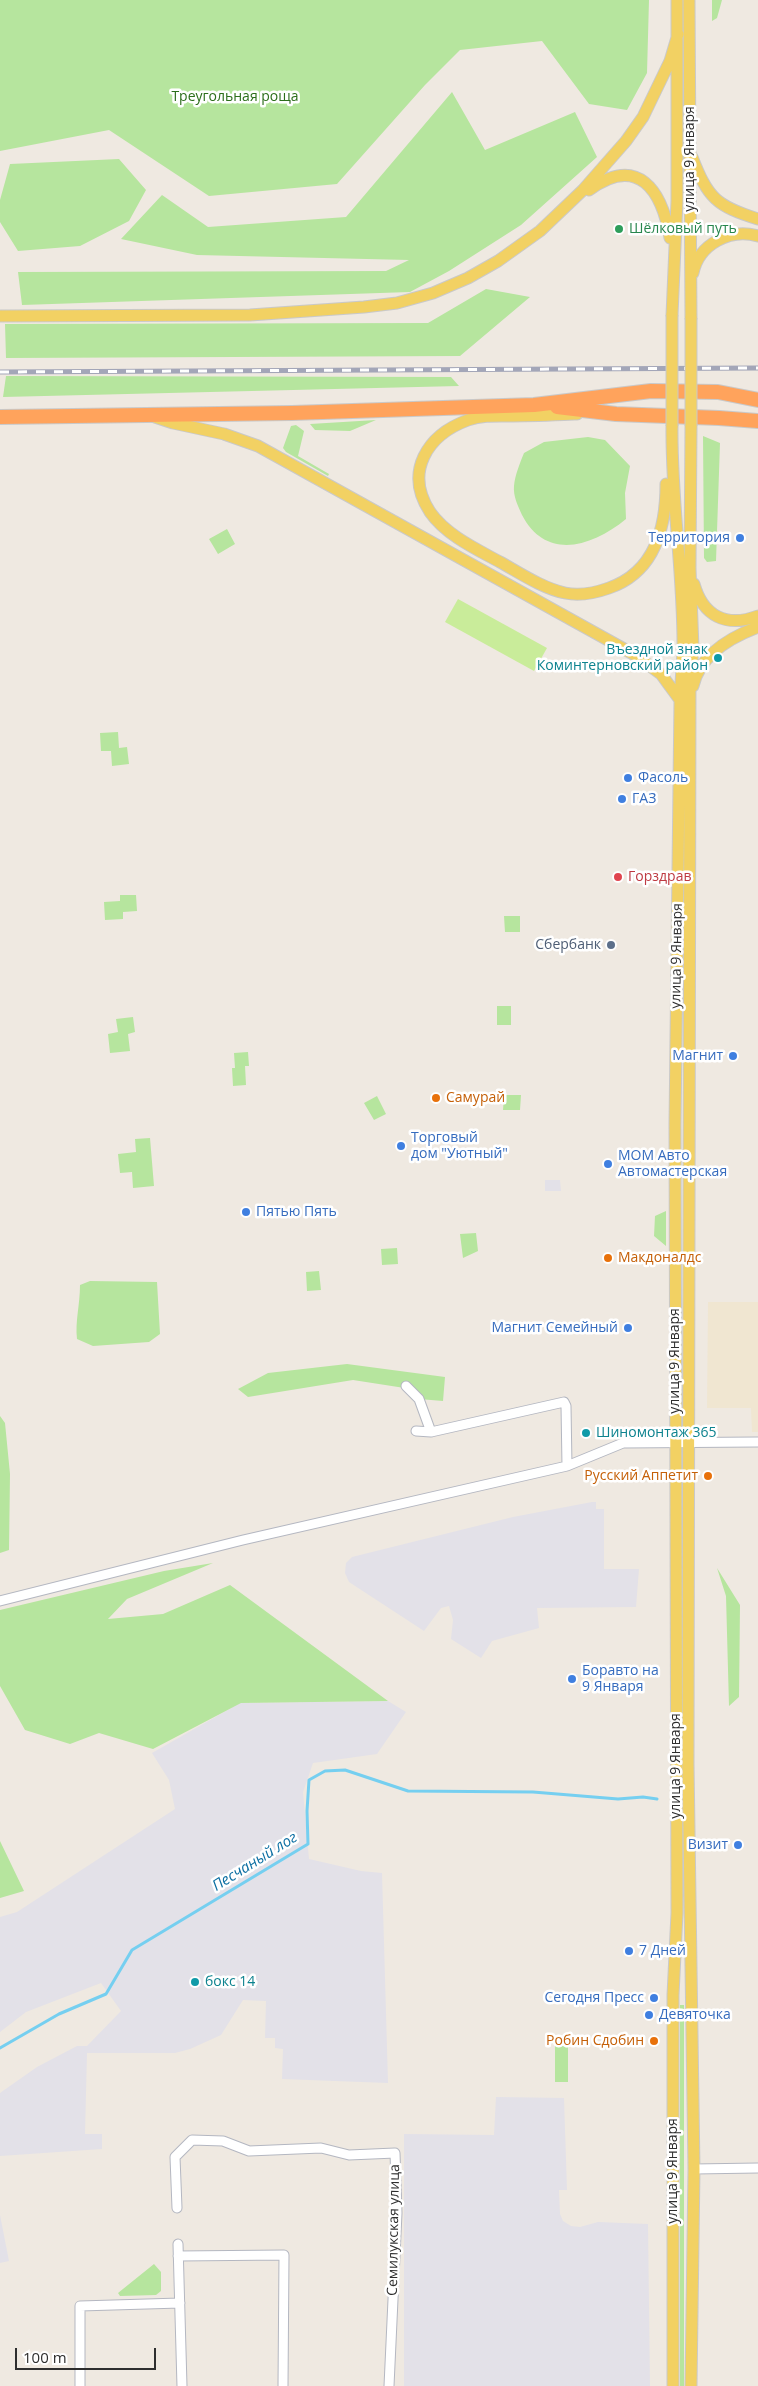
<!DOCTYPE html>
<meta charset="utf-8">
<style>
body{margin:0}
#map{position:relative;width:758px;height:2386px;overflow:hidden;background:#efe9e1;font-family:"Open Sans",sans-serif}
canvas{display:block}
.scale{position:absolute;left:15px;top:2348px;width:141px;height:22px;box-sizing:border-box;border:2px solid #2e2e2e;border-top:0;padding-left:6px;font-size:15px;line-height:18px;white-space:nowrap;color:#2e2e2e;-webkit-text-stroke:4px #fff;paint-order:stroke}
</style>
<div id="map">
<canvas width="758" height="2386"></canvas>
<div class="scale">100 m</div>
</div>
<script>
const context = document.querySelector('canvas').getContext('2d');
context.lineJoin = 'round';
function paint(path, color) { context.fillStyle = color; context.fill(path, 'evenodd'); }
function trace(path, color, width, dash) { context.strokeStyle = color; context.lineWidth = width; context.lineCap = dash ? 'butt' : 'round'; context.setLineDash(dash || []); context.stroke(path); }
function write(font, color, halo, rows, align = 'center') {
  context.font = font + ' "Open Sans",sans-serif'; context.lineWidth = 5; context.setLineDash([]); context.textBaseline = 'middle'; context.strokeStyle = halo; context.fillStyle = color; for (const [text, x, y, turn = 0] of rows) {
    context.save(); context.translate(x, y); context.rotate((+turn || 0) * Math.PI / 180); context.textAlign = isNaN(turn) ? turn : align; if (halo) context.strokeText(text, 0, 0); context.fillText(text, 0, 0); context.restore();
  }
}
paint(new Path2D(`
 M545 1180H560L561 1191H545Z
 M592 1502H596V1509H604V1569H639L636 1607 537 1608 539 1628 492 1641 481 1658 451 1639 453 1620 449 1606 441 1608 424 1631 349 1582 345 1573 346 1563 352 1557 513 1517Z
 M388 1701 406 1712 377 1754 313 1763 303 1792 309 1859 361 1871 382 1873 388 2083 282 2079 283 2049 275 2048V2038H265L266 2001 243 2000 221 2035 190 2049 175 2053H87L85 2134H102V2149L0 2156V2093L37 2067 77 2046H87L121 2011 101 1983 26 2012 0 2032V1917L17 1912 175 1809 169 1780 152 1753 240 1703Z
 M496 2097 564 2098 567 2190H559L560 2214 563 2221 571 2226 580 2227 598 2222 648 2224 650 2386H404V2134L494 2135Z
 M0 2215 9 2261 0 2263Z`), '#e3e1e8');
paint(new Path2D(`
 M708 1302H758V1432H752L751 1408H707Z`), '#f0e6d1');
paint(new Path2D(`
 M0 0H649L647 73 627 110 589 104 542 41 460 50 425 85 337 184 209 196 109 130 0 151Z
 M712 0H722L717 18 712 21Z
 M452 92 485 150 575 112 597 157 521 225 449 271 410 292 22 305 18 272 386 271 409 260 197 255 121 239 162 195 208 227 346 217Z
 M119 159 146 190 129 221 80 246 18 251 0 222V200L10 164Z
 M486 289 530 297 460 356 6 358 5 324 428 323Z
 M6 376 451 377 459 386 3 397Z
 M376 420 350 431 315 430 310 424Z
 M296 425 304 431 298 456 329 474 328 476 286 452 283 448 291 426Z
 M703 436 720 443 716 561 707 562 704 558Z
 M588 437 605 440 630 466 625 493 626 519C592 547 546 561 522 515 518 506 513 496 514 486 515 475 520 463 524 453L544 442Z
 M227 529 235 544 218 554 209 539Z
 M118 732 119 748 127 747 129 764 112 766 111 751H101L100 733Z
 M120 895H136L137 911 123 912V919L105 920 104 902 120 901Z
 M504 916H520V932H505Z
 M497 1006H511V1025H497Z
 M133 1017 135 1032 128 1034 130 1051 110 1053 108 1034 118 1032 116 1019Z
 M248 1052 249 1066H245L246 1085 233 1086 232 1068H235L234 1053Z
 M504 1095H521L520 1110H503Z
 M377 1096 386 1114 374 1120 364 1103Z
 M150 1138 154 1186 133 1188 132 1172 120 1173 118 1154 136 1152 135 1139Z
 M666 1211V1246L654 1236 655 1216Z
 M476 1233 478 1251 463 1258 460 1234Z
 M397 1248 398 1264 382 1265 381 1249Z
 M319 1271 321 1290 307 1291 306 1272Z
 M90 1281 157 1282 160 1334 149 1342 93 1346 77 1339C75 1321 80 1305 80 1285Z
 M347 1364 445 1377 443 1401 419 1399 411 1389 353 1380 248 1397 238 1389 268 1373Z
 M0 1416 5 1423 10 1474 9 1550 0 1553Z
 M213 1563 127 1599 108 1619 163 1614 230 1585 388 1701 241 1703 153 1749 99 1733 70 1744 25 1730 0 1686V1610L164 1571Z
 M717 1568 740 1605 739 1697 729 1706 726 1596Z
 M0 1841 24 1891 0 1898Z
 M680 2005H684V2386H680Z
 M555 2045H568V2082H555Z
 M154 2264 161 2272V2291L156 2295 120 2296 118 2293Z`), '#b6e59e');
paint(new Path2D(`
 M458 599 547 648 534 671 445 622Z`), '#c9ec9a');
trace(new Path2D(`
 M0 2048 59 2014 106 1994 132 1950 308 1844 307 1811 309 1780 325 1771 345 1770 408 1791 533 1792 618 1799 643 1797 657 1799`), '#75cff0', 3);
const minor = new Path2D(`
 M406 1386 419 1399 431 1432 564 1402 566 1406 567 1466
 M416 1431 431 1432
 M0 1601 243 1540 567 1466 623 1443 758 1442
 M694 2169 758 2168
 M177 2208 175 2157 192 2140 223 2141 249 2151 321 2148 349 2155 395 2153 397 2213 389 2386
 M178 2244 182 2386
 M178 2256 284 2255 283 2386
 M80 2386V2306L180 2303`);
const major = new Path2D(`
 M689 0 691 318
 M692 157C708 198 716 206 758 219
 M589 190C638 154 662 190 670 238
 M693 273C699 244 730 228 758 236
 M672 315 677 201V0
 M0 316 250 315 364 307 397 303 433 293 468 278 498 261 540 231 583 190 626 141 643 117 670 61 678 34
 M577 414C555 415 534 416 513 416 497 416 482 415 468 420 427 435 404 472 430 512 446 535 476 549 500 562 520 573 542 588 565 593 579 596 595 593 609 588 655 572 666 528 666 484
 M155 417 173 423 224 434 258 446 635 655 661 674 680 700
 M672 426C671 501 684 576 683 651 682 667 681 684 680 700L675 1124 677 1913 673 1995V2386
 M691 426 690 568 693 649 690 679 688 1763 694 2169 691 2386
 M694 584C703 616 726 628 758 616
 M693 686C700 655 731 637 758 627`);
const highway = new Path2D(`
 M557 407 616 414 719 418 758 421
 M0 417 292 413 534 405 651 391 718 392 758 400`);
trace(minor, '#b4b7c1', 11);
trace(major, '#c9c9c9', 13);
trace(highway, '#c9c9c9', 16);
trace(minor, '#fff', 9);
trace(major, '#f2d163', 11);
trace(highway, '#ffa35c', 14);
const rail = new Path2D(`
 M0 372 758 368`);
trace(rail, '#a3a6b8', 5);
trace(rail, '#fff', 3, [9]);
const majorBridge = new Path2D(`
 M672 426V315
 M691 426V318`);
trace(majorBridge, '#c9c9c9', 13, []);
trace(majorBridge, '#f2d163', 11);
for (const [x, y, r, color] of [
 [619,229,5,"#2e9e5b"],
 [740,538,5,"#3f7fe0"],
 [718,658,5,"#0f9aa8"],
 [628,778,5,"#3f7fe0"],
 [622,799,5,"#3f7fe0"],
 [618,877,5,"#e0444e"],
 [611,945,5,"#5c6f8a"],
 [733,1056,5,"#3f7fe0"],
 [436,1098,5,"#e8710a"],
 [401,1146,5,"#3f7fe0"],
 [608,1164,5,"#3f7fe0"],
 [246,1212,5,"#3f7fe0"],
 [608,1258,5,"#e8710a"],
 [628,1328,5,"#3f7fe0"],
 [586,1433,5,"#0f9aa8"],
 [708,1476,5,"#e8710a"],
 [572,1679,5,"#3f7fe0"],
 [738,1845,5,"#3f7fe0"],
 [629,1951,5,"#3f7fe0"],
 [195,1982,5,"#0f9aa8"],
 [654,1998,5,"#3f7fe0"],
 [649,2015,5,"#3f7fe0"],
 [654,2041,5,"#e8710a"]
]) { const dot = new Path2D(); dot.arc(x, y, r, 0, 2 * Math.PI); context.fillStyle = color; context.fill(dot); trace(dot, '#fff', 2); }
write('14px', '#2c6e1b', '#fff', [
 ["Треугольная роща",235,97]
]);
write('14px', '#2e2e2e', '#fff', [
 ["улица 9 Января",690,159,-90],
 ["улица 9 Января",677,956,-89],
 ["улица 9 Января",675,1361,-90],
 ["улица 9 Января",676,1766,-90],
 ["улица 9 Января",673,2171,-90],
 ["Семилукская улица",394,2230,-89]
]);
write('14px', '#27864d', '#fff', [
 ["Шёлковый путь",629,229]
], 'left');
write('14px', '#366cbe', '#fff', [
 ["Территория",730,538,"right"],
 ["Фасоль",638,778],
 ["ГАЗ",632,799],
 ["Магнит",723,1056,"right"],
 ["Торговый",411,1138],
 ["дом \"Уютный\"",411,1154],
 ["МОМ Авто",618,1156],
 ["Автомастерская",618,1172],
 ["Пятью Пять",256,1212],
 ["Магнит Семейный",618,1328,"right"],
 ["Боравто на",582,1671],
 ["9 Января",582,1687],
 ["Визит",728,1845,"right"],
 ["7 Дней",639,1951],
 ["Сегодня Пресс",644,1998,"right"],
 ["Девяточка",659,2015]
], 'left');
write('14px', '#0d838f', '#fff', [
 ["Въездной знак",708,650,"right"],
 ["Коминтерновский район",708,666,"right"],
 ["Шиномонтаж 365",596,1433],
 ["бокс 14",205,1982]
], 'left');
write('14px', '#be3a42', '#fff', [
 ["Горздрав",628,877]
], 'left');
write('14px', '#4e5e75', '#fff', [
 ["Сбербанк",601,945]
], 'right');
write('14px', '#c56008', '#fff', [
 ["Самурай",446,1098],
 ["Макдоналдс",618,1258],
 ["Русский Аппетит",698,1476,"right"],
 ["Робин Сдобин",644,2041,"right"]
], 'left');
write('italic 15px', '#0d6fa3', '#fff', [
 ["Песчаный лог",255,1862,-32]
]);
</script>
